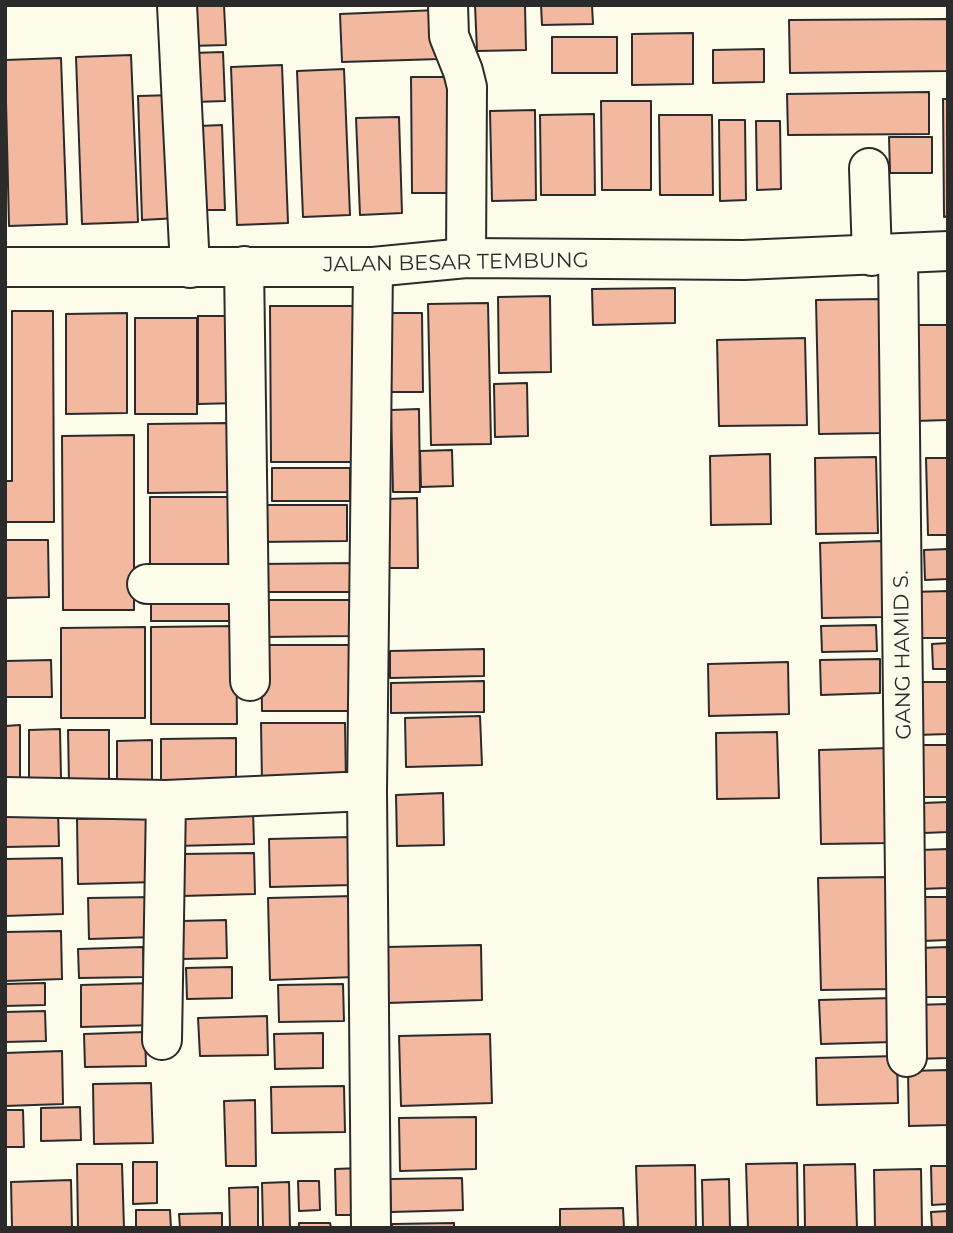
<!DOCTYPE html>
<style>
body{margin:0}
#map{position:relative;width:953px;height:1233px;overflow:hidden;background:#fdfbea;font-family:Montserrat,sans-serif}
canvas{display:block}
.frame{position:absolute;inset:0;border:7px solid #2b2b2b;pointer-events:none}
</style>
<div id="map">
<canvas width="953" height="1233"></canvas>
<div class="frame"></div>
</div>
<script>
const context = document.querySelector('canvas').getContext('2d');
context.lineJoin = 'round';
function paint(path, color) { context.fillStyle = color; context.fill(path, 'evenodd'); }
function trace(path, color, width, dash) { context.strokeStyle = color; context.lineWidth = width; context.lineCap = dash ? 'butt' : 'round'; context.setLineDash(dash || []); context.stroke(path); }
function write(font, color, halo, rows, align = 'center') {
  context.font = font + ' Montserrat,sans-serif'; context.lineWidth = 5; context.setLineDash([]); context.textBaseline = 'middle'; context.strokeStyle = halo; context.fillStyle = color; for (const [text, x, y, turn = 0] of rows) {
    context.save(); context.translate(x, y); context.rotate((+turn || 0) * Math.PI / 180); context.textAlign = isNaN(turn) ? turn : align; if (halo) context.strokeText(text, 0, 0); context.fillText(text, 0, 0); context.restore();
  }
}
const building = new Path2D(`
 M188 5H224L226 45 190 46Z
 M475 5H525L526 50 477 51Z
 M541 5H592L593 24 542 25Z
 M438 10 440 59 342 62 340 14Z
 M948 19V71L790 73 789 20Z
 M693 33V84L632 85V34Z
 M552 37H617V73H552Z
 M764 49V82L713 83V50Z
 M223 52 225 101 194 102 192 53Z
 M131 55 138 222 82 224 76 57Z
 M61 58 67 224 9 226 5 60Z
 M282 65 288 223 237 225 231 67Z
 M344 69 350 215 303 217 297 71Z
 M411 77H458L459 193H412Z
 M929 92V134L788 135 787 94Z
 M175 95 178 218 142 220 138 96Z
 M943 99H948V216L944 217Z
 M601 101H651V190H602Z
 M535 110 536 200 492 201 490 111Z
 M594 114 595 195H541L540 115Z
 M659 115H712L713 195H660Z
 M399 117 402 213 360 215 356 118Z
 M719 120H745L746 200 720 201Z
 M756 121H780L781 189 757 190Z
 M222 125 225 210H202L199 126Z
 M889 137H932V173H890Z
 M675 288V323L593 325 592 289Z
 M550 296 551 372 499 373 498 297Z
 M880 299 883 433 819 434 816 300Z
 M488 303 491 444 431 445 428 304Z
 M270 306H364L365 462H271Z
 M12 311H53L54 522H5V481H12Z
 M127 313V413L66 414V314Z
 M389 313H422L423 392H391Z
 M198 316H239V403L198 404Z
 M135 318H197V414H135Z
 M914 325H948V420L915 421Z
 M805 338 807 425 719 426 717 340Z
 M527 383 528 436 495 437 494 384Z
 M419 409 420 492H393L391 410Z
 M231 423V492L148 493V424Z
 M134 435V610H63L62 436Z
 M452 450 453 486 421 487 420 451Z
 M770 454 771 524 711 525 710 456Z
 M876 457 878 533 816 534 815 458Z
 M926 458H948V535H928Z
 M272 468H350V501H272Z
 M150 497H235V577L150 578Z
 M417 498 418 568H389L387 499Z
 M259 505H347V541L259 542Z
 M5 540H48L49 597 5 598Z
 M882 541 883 617 822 618 820 543Z
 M948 549V579L925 580 924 550Z
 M357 563V592H259L260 564Z
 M151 588H236V621H151Z
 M948 591V638H912V592Z
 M264 600H355V636L264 637Z
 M876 625 877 651 822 652 821 626Z
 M236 626 237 724H151V627Z
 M145 627V718H61V628Z
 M948 643V669H933L932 644Z
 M261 645H353V711H262Z
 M484 649V676L390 678V651Z
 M880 659V693L821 695 820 660Z
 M51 660 52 697H5V661Z
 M788 662 789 714 709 716 708 664Z
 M484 681V712L391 713V683Z
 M917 682H948V734L917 735Z
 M480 716 482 765 406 767 405 718Z
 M261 723H345L346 783H262Z
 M20 725V781H5V726Z
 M60 729 61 778 29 779V730Z
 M68 730H109V783H69Z
 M777 732 779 798 717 799 716 733Z
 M236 738V783H161V739Z
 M152 740V782H117V741Z
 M920 745H948V797H921Z
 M889 748 891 843 821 844 819 750Z
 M443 793 444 845 397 846 396 795Z
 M948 802V832L924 833 923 803Z
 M58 810 59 846 5 847V812Z
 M253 810 254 844 176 846 175 812Z
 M156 817 157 882 78 884 77 819Z
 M351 837 352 885 270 887 269 839Z
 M948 849V888L921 889V850Z
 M254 853 255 894 182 896V854Z
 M62 858 63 914 5 916V859Z
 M891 877 893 989 821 990 818 878Z
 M354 896 355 977 270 980 268 898Z
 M155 897 156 937 89 939 88 898Z
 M921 897H948V940L922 941Z
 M226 920 227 958 182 959 181 921Z
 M61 931 62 979 5 981V932Z
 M481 945 482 1000 387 1003 386 947Z
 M143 947 144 977 79 978 78 949Z
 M948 947V997H920L919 948Z
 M232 967V998L187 999 186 968Z
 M45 983V1005L5 1006V984Z
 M154 983 155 1025 81 1027V985Z
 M343 984 344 1021 279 1022 278 985Z
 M892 998 893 1042 821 1044 819 1000Z
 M948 1004V1058L916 1059 915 1005Z
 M45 1011 46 1041 5 1042V1012Z
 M267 1016 268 1055 200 1056 198 1018Z
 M145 1032 146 1066 85 1067 84 1034Z
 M323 1033V1068L275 1069 274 1034Z
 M490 1034 492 1103 401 1106 399 1036Z
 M62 1051 63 1104 5 1106V1053Z
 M897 1056 898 1103 817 1105 816 1058Z
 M948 1070V1125L909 1126 908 1071Z
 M151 1083 153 1143 94 1144 93 1084Z
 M344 1086 345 1132 272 1133 271 1087Z
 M255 1100 256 1166H226L224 1101Z
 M80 1107 81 1140 41 1141V1108Z
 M5 1110H23L24 1147H5Z
 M476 1117V1169L400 1171 399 1118Z
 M133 1162H157V1203L133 1204Z
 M797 1163 798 1228H748L746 1164Z
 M77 1164H122L124 1228H78Z
 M855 1164 857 1228H805L804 1165Z
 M695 1165 696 1228H638L636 1166Z
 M931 1166H948V1204L932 1205Z
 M361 1168 362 1215H336L335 1169Z
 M921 1169 922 1228H875L874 1170Z
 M462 1178 463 1210 391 1212 390 1179Z
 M729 1179 730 1228H703L702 1180Z
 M71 1180 72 1228H12L11 1182Z
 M298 1181H319L320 1210 299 1211Z
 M289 1182 290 1228H263L262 1183Z
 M258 1187V1228H230L229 1188Z
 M623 1208 624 1228H560V1209Z
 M136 1210H170L171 1228H136Z
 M948 1211V1228H932L931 1212Z
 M222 1213V1228H180L179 1214Z
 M299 1223H330L331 1228H299Z
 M454 1223V1228H392V1224Z`);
paint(building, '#f2b8a0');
trace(building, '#2b2b2b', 2);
const minor = new Path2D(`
 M177 5 190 268
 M448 5 449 36 463 71 467 87 466 258
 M869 168 872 256
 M898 254 907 1057
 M244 266 250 681
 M147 584H248
 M5 797 166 800 367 791
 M162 1040 166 800
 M371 1228 367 791 373 267`);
const highway = new Path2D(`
 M5 267H373L466 258 744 260 948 251`);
trace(minor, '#2b2b2b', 42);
trace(highway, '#2b2b2b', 42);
trace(minor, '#fdfbea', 38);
trace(highway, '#fdfbea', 38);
write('21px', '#2b2b2b', '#fdfbea', [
 ["JALAN BESAR TEMBUNG",456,263,-1],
 ["GANG HAMID S.",903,655,-91]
]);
</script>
